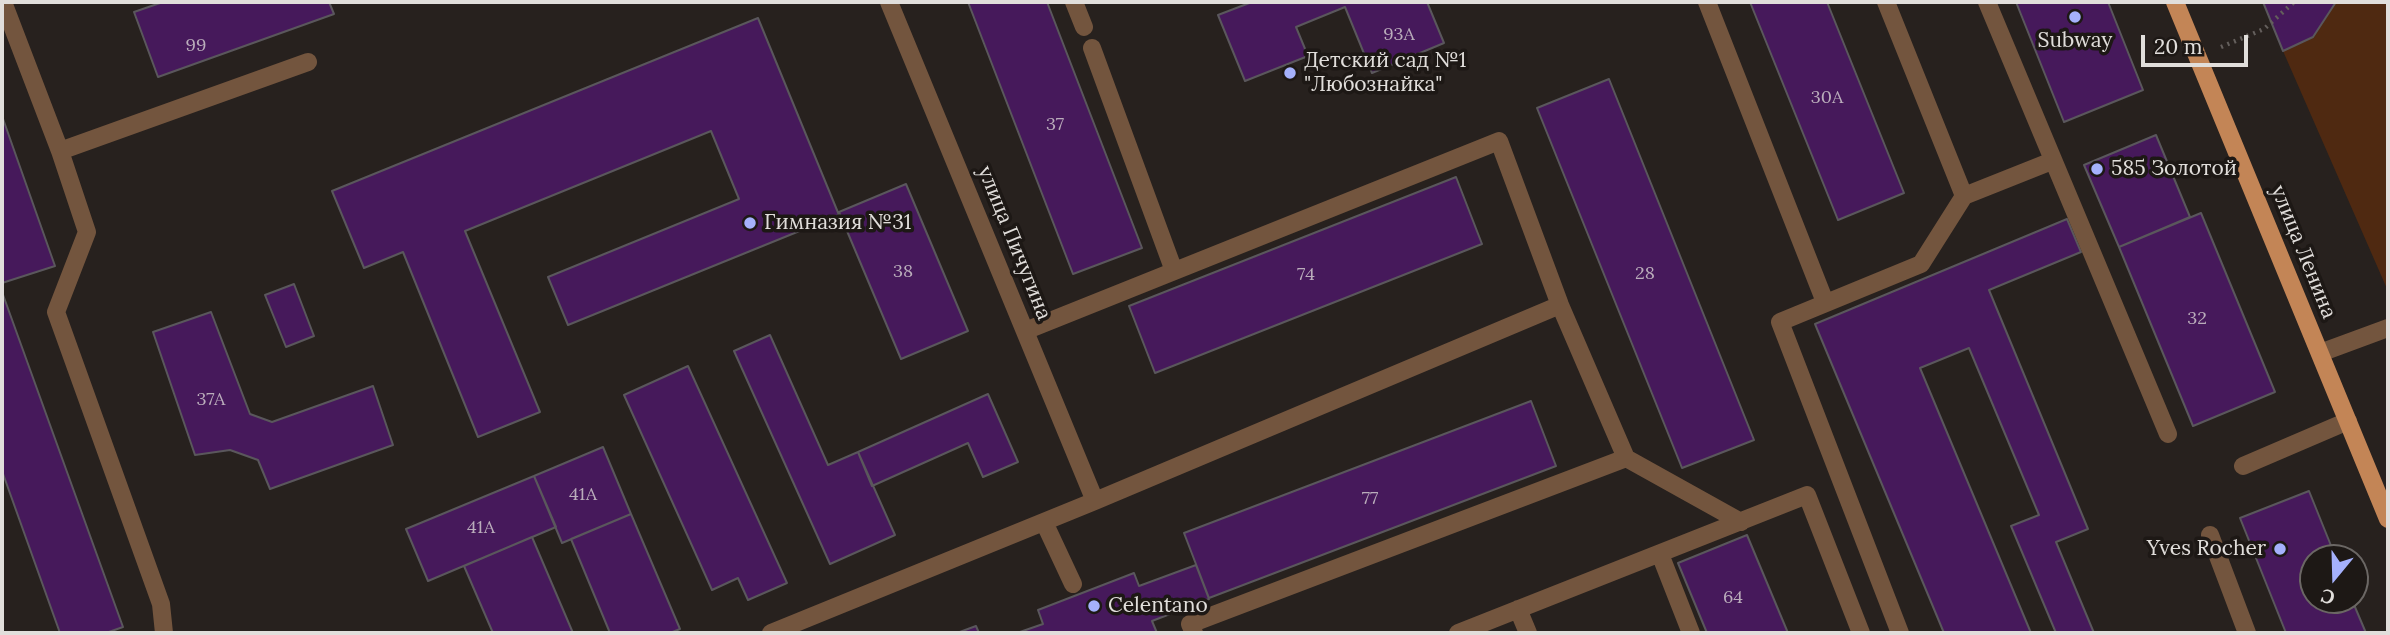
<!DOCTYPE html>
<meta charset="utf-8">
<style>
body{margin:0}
#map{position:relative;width:2390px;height:635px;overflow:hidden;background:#27211e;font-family:Lora,serif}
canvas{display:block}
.frame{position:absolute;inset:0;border:4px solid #e1dedb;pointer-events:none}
.north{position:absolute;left:2299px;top:544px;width:70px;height:70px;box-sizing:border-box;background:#1d1815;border:2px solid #6b6764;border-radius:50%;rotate:199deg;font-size:19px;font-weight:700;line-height:28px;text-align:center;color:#e1dedb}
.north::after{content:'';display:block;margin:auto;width:24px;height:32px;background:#a5b1fc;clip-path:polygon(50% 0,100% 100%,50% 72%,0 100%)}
.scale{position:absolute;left:2141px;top:35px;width:107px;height:32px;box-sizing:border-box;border:4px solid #e1dedb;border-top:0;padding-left:9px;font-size:21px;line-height:24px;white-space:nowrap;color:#e1dedb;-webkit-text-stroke:5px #1d1815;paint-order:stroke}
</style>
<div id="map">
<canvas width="2390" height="635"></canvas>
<div class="frame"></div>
<div class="north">С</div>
<div class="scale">20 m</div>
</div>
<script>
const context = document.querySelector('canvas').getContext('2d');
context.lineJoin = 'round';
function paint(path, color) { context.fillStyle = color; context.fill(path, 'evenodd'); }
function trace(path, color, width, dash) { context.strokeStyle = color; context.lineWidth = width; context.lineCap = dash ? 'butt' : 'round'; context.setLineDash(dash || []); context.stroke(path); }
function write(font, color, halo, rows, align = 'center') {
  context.font = font + ' Lora,serif'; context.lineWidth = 7; context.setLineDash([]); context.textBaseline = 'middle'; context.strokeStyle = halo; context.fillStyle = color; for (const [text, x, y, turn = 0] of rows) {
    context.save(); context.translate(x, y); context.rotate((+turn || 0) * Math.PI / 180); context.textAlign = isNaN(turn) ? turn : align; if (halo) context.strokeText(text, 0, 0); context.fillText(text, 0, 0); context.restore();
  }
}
paint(new Path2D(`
 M2336 2H2388V291L2283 51 2313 37Z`), '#4f2911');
const building = new Path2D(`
 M163 2H329L334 14 158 77 134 12Z
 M968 2H1047L1142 248 1073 274Z
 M1252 2H1427L1444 43 1372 73 1345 7 1296 27 1308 56 1245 81 1218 15Z
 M1750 2H1827L1904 193 1838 220Z
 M2016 2H2108L2143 90 2064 122Z
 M2263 2H2336L2313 37 2283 51Z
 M758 18 839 215 568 325 548 277 739 199 711 131 465 231 540 412 478 437 403 252 364 268 332 191Z
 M1609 79 1754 440 1682 468 1537 108Z
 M2 116 55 266 2 283Z
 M2156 135 2190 217 2119 247 2084 165Z
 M1456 177 1482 244 1155 373 1129 306Z
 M906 184 968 331 901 359 839 212Z
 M2201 213 2275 392 2193 426 2119 247Z
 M2067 219 2081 252 1989 290 2088 529 2056 542 2094 633H2056L2011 526 2039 515 1969 348 1920 368 2031 633H1944L1815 324Z
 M294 284 314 336 286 347 265 295Z
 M2 292 123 627 106 633H60L2 471Z
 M211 312 250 414 272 422 373 386 393 445 270 489 258 460 230 450 195 455 153 332Z
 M770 335 828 465 858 452 895 535 830 564 734 351Z
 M688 366 787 583 748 600 738 578 712 590 624 395Z
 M988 394 1018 462 983 477 968 443 872 486 858 452Z
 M1531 401 1556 466 1209 598 1184 533Z
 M603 447 631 514 562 543 534 476Z
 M534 476 556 527 428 581 406 529Z
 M2309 491 2336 558H2313V600H2352L2366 633H2286L2240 518Z
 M631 514 680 629 670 633H610L571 539Z
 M1747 535 1788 633H1707L1678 563Z
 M532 537 573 633H493L464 566Z
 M1196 565 1209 599 1152 621 1157 633H1017L1043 624 1038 610 1134 573 1139 586Z
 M976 626 979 633H957Z`);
paint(building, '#46195b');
trace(building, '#5a575c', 2);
trace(new Path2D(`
 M2221 47 2264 29 2294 2`), '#645f5c', 4.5, [2, 5]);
trace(new Path2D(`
 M3 2 60 151
 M889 2 1095 501
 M1074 2 1084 27
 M1707 2 1825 302
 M1886 2 1964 196 1921 264 1780 322 1900 633
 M1987 2 2168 434
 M1092 48 1174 271
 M1964 196 2052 161
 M1025 331 1499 141 1560 305 1626 458
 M2320 353 2388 328
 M2243 466 2348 421
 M1044 522 1073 584
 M2210 535 2247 633
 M1660 554 1691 633
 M1518 609 1528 633
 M164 633 161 604 56 312 87 232 60 151 308 62
 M771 633 1095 501 1560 305
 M1194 633 1190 624 1626 458 1741 522
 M1458 633 1807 495 1861 633`), '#73553e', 18);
trace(new Path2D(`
 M2175 2 2388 519`), '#c38556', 18);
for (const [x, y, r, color] of [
 [2075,17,7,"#a5b1fc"],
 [1290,73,7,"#a5b1fc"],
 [2097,169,7,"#a5b1fc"],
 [750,223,7,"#a5b1fc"],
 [2280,549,7,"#a5b1fc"],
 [1094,606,7,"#a5b1fc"]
]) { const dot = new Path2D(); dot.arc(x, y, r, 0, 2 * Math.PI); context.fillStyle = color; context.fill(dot); trace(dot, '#1d1815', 2.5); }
write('18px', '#baadbb', null, [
 ["93А",1399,35],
 ["99",196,46],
 ["30А",1827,98],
 ["37",1055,125],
 ["38",903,272],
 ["28",1645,274],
 ["74",1306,275],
 ["32",2197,319],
 ["37А",211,400],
 ["41А",583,495],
 ["77",1370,499],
 ["41А",481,528],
 ["64",1733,598]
]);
write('21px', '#e1dedb', '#1d1815', [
 ["Subway",2075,41,"center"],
 ["Детский cад №1",1304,61],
 ["\"Любознайка\"",1304,85],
 ["585 Золотой",2111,169],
 ["Гимназия №31",764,223],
 ["Yves Rocher",2266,549,"right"],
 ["Celentano",1108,606]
], 'left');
write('21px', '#e1dedb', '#1d1815', [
 ["улица Пичугина",1014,243,68],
 ["улица Ленина",2303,252,68]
]);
</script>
